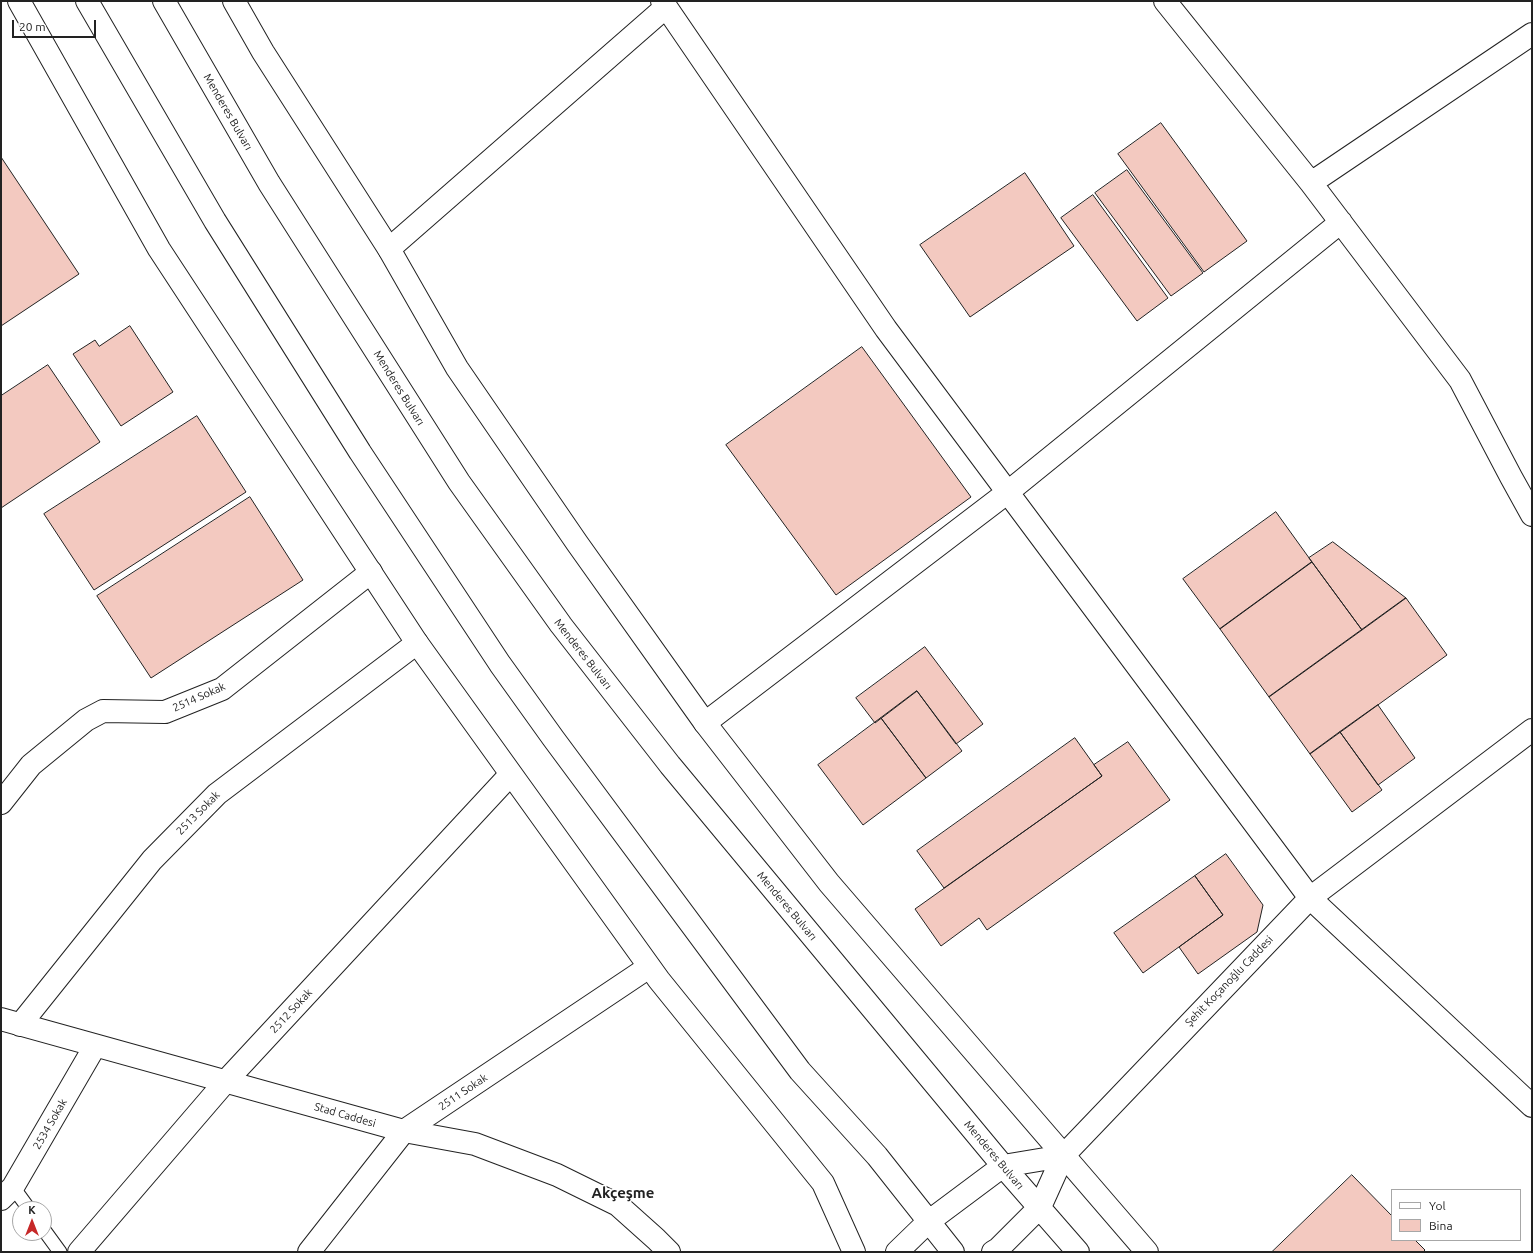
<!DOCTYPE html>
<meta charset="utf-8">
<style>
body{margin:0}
#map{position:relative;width:1533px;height:1253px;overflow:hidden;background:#fff;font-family:Ubuntu,sans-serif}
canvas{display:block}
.frame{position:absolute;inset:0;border:2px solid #222;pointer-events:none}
.legend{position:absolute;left:1391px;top:1189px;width:130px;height:52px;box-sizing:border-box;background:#fff;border:1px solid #a7a7a7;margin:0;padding:5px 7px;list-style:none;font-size:12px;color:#222}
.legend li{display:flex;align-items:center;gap:8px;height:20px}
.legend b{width:20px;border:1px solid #a7a7a7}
.north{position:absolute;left:12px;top:1201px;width:40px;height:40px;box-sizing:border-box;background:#fff;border:1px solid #a7a7a7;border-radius:50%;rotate:0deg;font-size:11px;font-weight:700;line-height:16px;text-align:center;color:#222}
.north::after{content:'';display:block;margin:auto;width:14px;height:18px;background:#c62828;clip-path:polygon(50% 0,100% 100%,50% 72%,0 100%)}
.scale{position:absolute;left:12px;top:20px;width:84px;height:18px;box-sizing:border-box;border:2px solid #222;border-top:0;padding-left:5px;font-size:12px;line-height:14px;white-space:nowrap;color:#222;-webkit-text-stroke:3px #fff;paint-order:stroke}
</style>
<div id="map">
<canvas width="1533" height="1253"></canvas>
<div class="frame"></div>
<ul class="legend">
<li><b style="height:5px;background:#fff"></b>Yol</li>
<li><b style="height:11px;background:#f3c9c0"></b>Bina</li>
</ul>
<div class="north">K</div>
<div class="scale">20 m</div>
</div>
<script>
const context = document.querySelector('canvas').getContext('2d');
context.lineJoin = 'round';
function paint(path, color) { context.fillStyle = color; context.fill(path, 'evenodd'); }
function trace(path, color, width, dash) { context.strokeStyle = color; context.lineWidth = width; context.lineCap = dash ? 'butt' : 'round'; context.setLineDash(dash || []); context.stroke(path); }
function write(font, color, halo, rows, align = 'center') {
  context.font = font + ' Ubuntu,sans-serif'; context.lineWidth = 3; context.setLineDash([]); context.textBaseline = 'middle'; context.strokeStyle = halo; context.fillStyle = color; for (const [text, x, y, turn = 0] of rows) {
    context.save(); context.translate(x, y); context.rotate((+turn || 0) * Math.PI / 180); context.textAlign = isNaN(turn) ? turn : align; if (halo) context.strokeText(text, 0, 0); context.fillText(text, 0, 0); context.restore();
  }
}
const building = new Path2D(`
 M1161 123 1247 241 1204 272 1118 154Z
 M1 157 79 274 1 326Z
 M1127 170 1203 273 1171 296 1095 193Z
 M1025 173 1074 246 970 317 920 245Z
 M1093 195 1168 298 1137 321 1061 218Z
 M130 326 173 392 121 426 73 354 95 340 99 346Z
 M862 347 971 497 836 595 726 445Z
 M48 365 100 442 1 508V396Z
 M197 416 246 492 94 590 44 514Z
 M250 497 303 580 151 678 97 596Z
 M1276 512 1312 562 1220 629 1183 579Z
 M1333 542 1406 598 1362 630 1309 558Z
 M1312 562 1362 630 1269 697 1220 629Z
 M1406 598 1447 655 1310 754 1269 697Z
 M925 647 983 724 956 744 917 691 875 723 856 698Z
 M917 691 962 751 926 778 881 718Z
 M1378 705 1415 758 1378 785 1340 732Z
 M881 718 926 778 863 825 818 765Z
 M1340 732 1382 790 1352 812 1310 754Z
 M1075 738 1102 776 944 888 917 851Z
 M1128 742 1170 800 987 930 979 918 941 946 915 909 1102 776 1094 765Z
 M1226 854 1263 905 1257 932 1198 974 1179 947 1223 915 1195 876Z
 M1195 876 1223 915 1143 973 1114 933Z
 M1352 1175 1392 1216V1240H1415L1425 1250 1423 1252H1272Z`);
paint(building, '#f3c9c0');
trace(building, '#222', 1);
const service = new Path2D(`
 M13 1187 29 1209
 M44 1230 60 1252`);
const minor = new Path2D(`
 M662 1 886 329 1310 898 1532 1106
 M1165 1 1311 183 1460 380 1511 477 1532 515
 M1311 183 1532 34
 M389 249 666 7
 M705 723 1008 492 1341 222
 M1 803 31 765 86 720 103 711 165 712 222 689 371 572
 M20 1025 152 860 217 794 417 643
 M1 1199 13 1187 95 1046
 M79 1252 226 1081 510 775
 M309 1252 404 1131 649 967`);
const tertiary = new Path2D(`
 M1 1019 404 1131 475 1144 557 1175 618 1205 656 1239 669 1252`);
const secondary = new Path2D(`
 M19 1 159 249 417 643 659 980 823 1183 854 1252
 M234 1 263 52 389 249 457 368 577 543 705 723 829 883 1147 1252`);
const primary = new Path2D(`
 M87 1 215 221 360 452 500 664 553 738 800 1071 877 1156 953 1252
 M164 1 269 183 459 482 561 625 670 765 1003 1166 1078 1252
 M897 1252 928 1222 1003 1166 1063 1156 1310 898 1532 730
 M993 1252 998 1249 1040 1207 1063 1156`);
trace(service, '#222', 15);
trace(minor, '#222', 24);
trace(tertiary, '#222', 24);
trace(secondary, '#222', 24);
trace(primary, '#222', 24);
trace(service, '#fff', 13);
trace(minor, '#fff', 22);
trace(tertiary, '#fff', 22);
trace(secondary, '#fff', 22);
trace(primary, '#fff', 22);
write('11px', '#222', '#fff', [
 ["Menderes Bulvarı",228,112,60],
 ["Menderes Bulvarı",399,388,58],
 ["Menderes Bulvarı",583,654,52],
 ["2514 Sokak",199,697,-24],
 ["2513 Sokak",198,813,-45],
 ["Menderes Bulvarı",787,906,50],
 ["Şehit Koçanoğlu Caddesi",1229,981,-46],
 ["2512 Sokak",291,1011,-47],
 ["2511 Sokak",463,1092,-34],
 ["Stad Caddesi",345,1115,16],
 ["2534 Sokak",50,1124,-60],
 ["Menderes Bulvarı",994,1155,50]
]);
write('bold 15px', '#222', '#fff', [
 ["Akçeşme",623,1193]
]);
</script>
